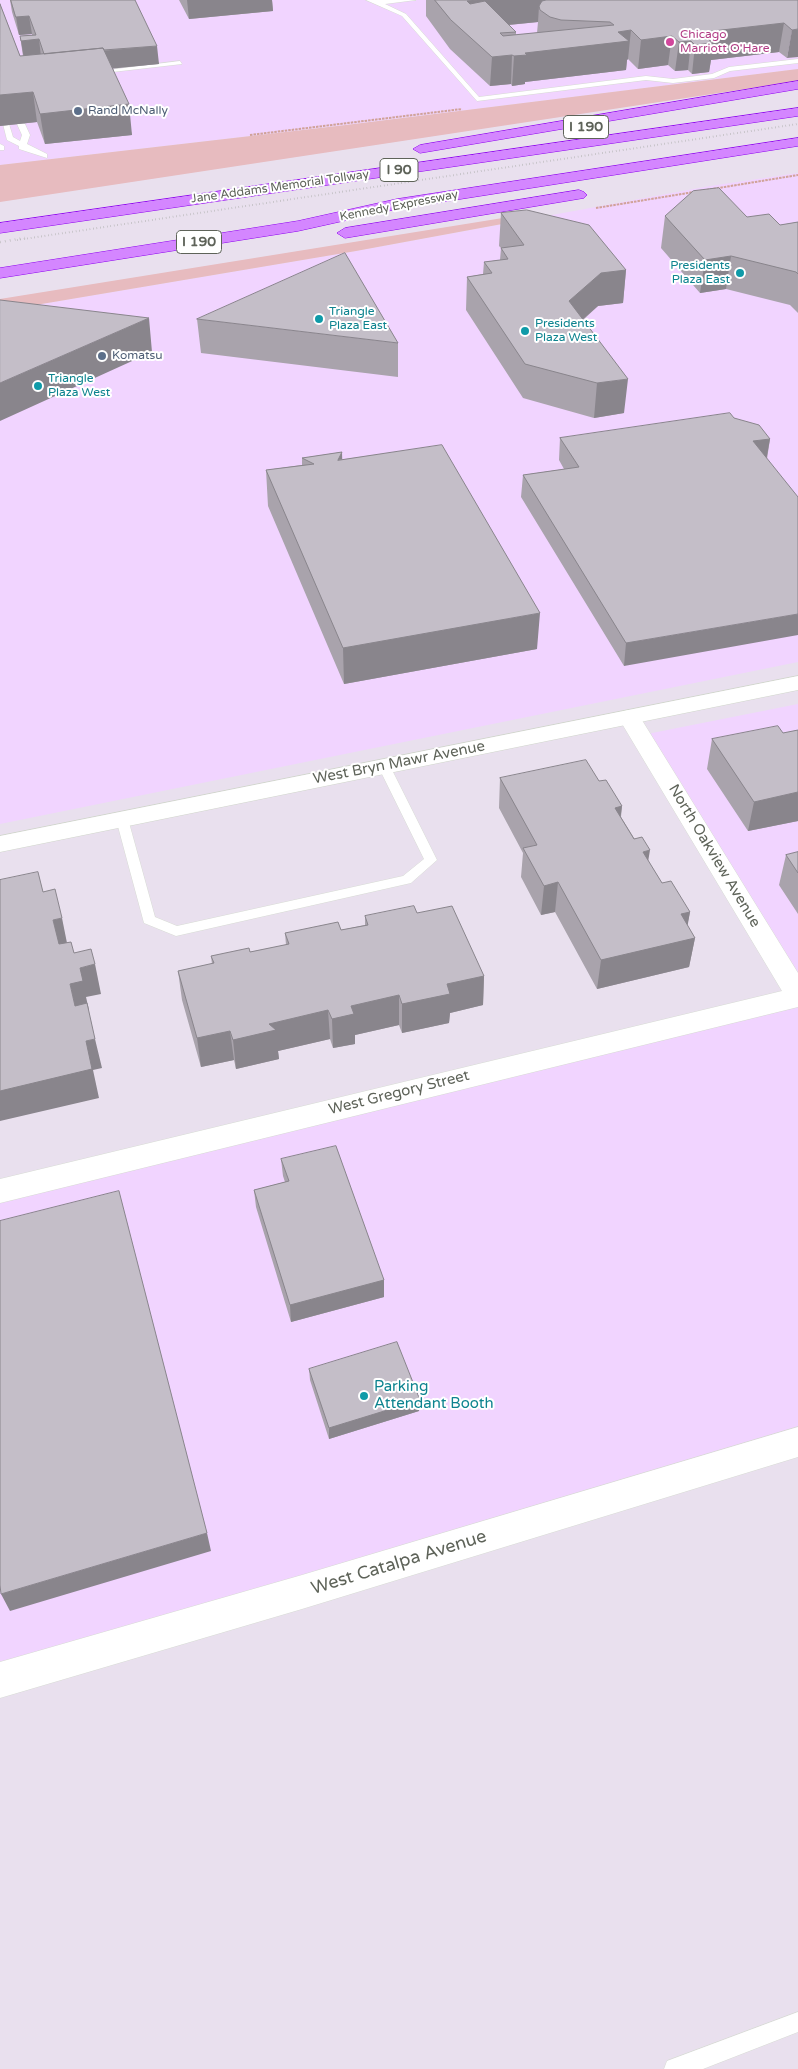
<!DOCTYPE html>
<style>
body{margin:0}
canvas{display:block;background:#e9e0ee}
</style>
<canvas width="798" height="2069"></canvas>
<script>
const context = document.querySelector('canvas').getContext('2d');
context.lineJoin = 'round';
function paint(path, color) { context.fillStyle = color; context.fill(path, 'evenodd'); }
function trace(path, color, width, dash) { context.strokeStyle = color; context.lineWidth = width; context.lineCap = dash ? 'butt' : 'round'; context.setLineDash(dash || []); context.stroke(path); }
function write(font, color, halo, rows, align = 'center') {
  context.font = font + ' "Varela Round",sans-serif'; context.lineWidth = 4; context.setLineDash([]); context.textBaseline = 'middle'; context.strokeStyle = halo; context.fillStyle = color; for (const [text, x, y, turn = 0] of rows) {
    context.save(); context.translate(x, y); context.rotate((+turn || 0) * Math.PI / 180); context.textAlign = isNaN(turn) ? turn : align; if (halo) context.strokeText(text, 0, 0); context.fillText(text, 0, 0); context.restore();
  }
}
paint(new Path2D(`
 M0 0H798V69L346 125 0 165Z
 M798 173V662L0 824V311L356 251 710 186Z
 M798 704V987L642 735Z
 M798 999V1436L0 1672V1192Z`), '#f1d4ff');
paint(new Path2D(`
 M798 69V81L0 202V165L346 125Z
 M509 217 513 222 356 251 0 311V299Z`), '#e7bbbf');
const lane = new Path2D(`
 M366 0H416L385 4 406 14 479 97 646 76 673 79 712 74 729 67 798 59V63L730 71 714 78 673 83 646 80 477 101 402 16Z
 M180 61 182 64 95 74 92 72Z
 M21 122 25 124 30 135 27 144 47 154V158L19 149V146L7 140 3 124H9L13 137 20 141 22 135 17 124Z
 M0 144 4 146V150H0Z
 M384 762 390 766 437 860 411 883 176 936 144 923 116 819 122 815 128 819 155 917 177 926 403 876 424 859 378 766Z
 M798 2012V2032L703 2069H664L667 2061Z`);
const street = new Path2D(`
 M629 710 637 712 640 717 798 973V1007L0 1203V1179L782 991 618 717 621 712Z
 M798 1427V1457L302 1609 0 1698V1662L302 1575Z`);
const secondary = new Path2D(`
 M798 676V690L0 852V836Z`);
const highway = new Path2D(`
 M798 81V89L420 153 413 149 420 145Z
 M798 108V116L0 233V223Z
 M798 138V146L397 209 298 231 0 278V268L298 221 397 199Z
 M579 190 584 192 587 195 584 198 345 238 337 233 345 228Z`);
trace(lane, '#d7dbd4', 1);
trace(street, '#d7dbd4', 1);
trace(secondary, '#d0d6cb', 1);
trace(highway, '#8c00ee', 1);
trace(new Path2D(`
 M250 135 462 109
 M596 208 798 175`), '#d0a298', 2, [2.5, 1]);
paint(lane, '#fff');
paint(street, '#fff');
paint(secondary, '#fff');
paint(highway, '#d486ff');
trace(new Path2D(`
 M17 240 798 124`), '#a9aba8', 2, [0.5, 3]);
trace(new Path2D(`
 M0 242 25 238`), '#a9aba8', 2.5, [0.5, 4.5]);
paint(new Path2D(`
 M10 0H135L159 64 113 68 132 135 45 144 37 122 0 126V4L20 56H23L20 36 32 35V34L19 35 12 12Z
 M179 0H272L273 11 189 19Z
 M426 0H798L787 58 779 52 711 60 709 72 692 74 688 70 675 71 668 65 638 69 628 59 627 60 626 70 525 82V84L512 86 511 84 490 86 450 49 426 16ZM538 22 537 33 516 35V32L509 25Z
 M501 213 626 270 623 303 598 306 583 320 624 413 594 418 523 398 466 310 467 277 483 274 484 262 500 260 501 248 499 246Z
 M665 216 747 217 780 225 798 222V313L790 305 726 289 700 293 661 248Z
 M197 319 398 343V377L201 353Z
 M734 418 770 439 767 459 624 666 521 497 523 475 564 469 559 460 560 438Z
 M342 452V460L537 649 344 684 268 506 266 470 302 465V458Z
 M798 730V821L748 831 707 769 712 739 783 733Z
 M500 778 599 781 622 806 621 817 662 883 690 912 687 926 695 938 689 967 597 989 555 912 541 915 521 877 523 853 499 808Z
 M798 852V914L779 885 786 855Z
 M417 913 484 976 483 1005 450 1013 449 1023 402 1033 399 1025 355 1035V1044L333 1048 330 1039 278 1051 279 1059 236 1069 234 1060 201 1067 182 1000 178 971 212 964 211 956 250 952 286 945 285 933 341 930 365 925V916Z
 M281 1159 384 1280V1297L291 1322 256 1207 254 1190 285 1182 283 1176Z
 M309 1369 420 1400 419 1411 329 1439 310 1380Z`), '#a9a3ac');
paint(new Path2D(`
 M187 0H272L273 11 189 19Z
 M478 0H572L539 6 538 22 466 29 467 1Z
 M29 16 32 34 19 35 16 17Z
 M784 23 779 52 711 60 709 72 692 74 695 45V33Z
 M798 29V57L787 58 792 30Z
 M631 30 628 59 627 60 626 70 525 82V84L512 86 514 56 525 53 618 32Z
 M672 36 668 65 638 69 641 40Z
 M39 39 41 57 24 59 21 41Z
 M691 41 688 70 675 71 679 42Z
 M157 46 159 64 47 75 45 56Z
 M512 55 511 84 490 86 492 57Z
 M33 92 37 122 0 126V95Z
 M129 104 132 135 45 144 40 114Z
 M731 256 726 289 700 293 705 260Z
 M626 270 623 303 598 306 566 334 569 301 601 273Z
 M149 318 152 352 0 421V383Z
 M628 379 624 413 594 418 597 383Z
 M770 439 766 461 753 441Z
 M342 452 343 487 338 460Z
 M540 613 537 649 344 684 343 648Z
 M798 614V635L624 666 626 643Z
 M798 792V821L748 831 754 802Z
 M622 806 618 836 615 808Z
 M650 850 645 880 643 852Z
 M558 882 555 912 541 915 544 886Z
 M690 912 685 940 695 938 689 967 597 989 601 960 681 914Z
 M62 918 68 948 59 949 53 920Z
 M95 964 101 994 86 997 89 1010 76 1013 70 984 80 968Z
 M484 976 483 1005 450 1013 449 1023 402 1033V1004L447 984Z
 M399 995V1025L355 1035V1044L333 1048 332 1019 351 1006Z
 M328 1010 330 1039 278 1051 279 1059 236 1069 233 1040 269 1024Z
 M230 1031 234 1060 201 1067 197 1038Z
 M95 1039 102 1068 93 1070 99 1098 0 1121V1091L86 1041Z
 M384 1280V1297L291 1322 290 1305Z
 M420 1400 419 1411 329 1439V1428Z
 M207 1533 211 1551 10 1611 1 1594Z`), '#89858c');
const building = new Path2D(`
 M11 0H135L157 46 104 50 103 48 44 54 39 39 21 41 20 36 36 35 29 16 16 17Z
 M435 0H478L467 1 470 4 485 1 516 32 500 33 503 36 614 25 610 22 561 20 550 17 540 10 539 6 542 1 546 0H798V29L792 30 784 23 695 33 702 39H708L713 43 695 45 691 41 679 42 672 36 641 40 631 30 618 32 629 41 525 53 527 55 514 56 512 55 492 57 451 20Z
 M0 4 20 56 103 48 129 104 40 114 33 92 0 95Z
 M719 188 747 217 769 214 780 225 798 222V274L796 272 731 256 705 260 665 216 693 191Z
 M527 210 589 225 626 270 601 273 569 301 628 379 597 383 525 364 467 277 492 273 484 262 508 259 501 248 524 245 501 213Z
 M345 253 398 343 197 319Z
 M0 300 149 318 0 383Z
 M730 413 734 418 759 425 770 439 753 441 798 497V614L626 643 523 475 579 467 560 438Z
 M442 445 540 613 343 648 266 470 314 464 302 458 342 452 338 460Z
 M778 726 783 733 798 730V792L754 802 712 739Z
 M586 760 599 781 606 780 622 806 615 808 634 839 642 837 650 850 643 852 662 883 671 881 690 912 681 914 695 938 601 960 558 882 544 886 523 848 537 845 500 778Z
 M798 852V873L786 855Z
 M38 872 43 892 55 889 62 918 53 920 59 944 71 942 74 953 91 949 95 964 80 968 83 981 70 984 75 1006 87 1003 95 1039 86 1041 92 1069 0 1091V880Z
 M414 906 417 913 452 906 484 976 447 984 450 994 402 1004 399 995 351 1006 354 1014 332 1019 328 1010 269 1024 276 1030 233 1040 230 1031 197 1038 178 971 214 963 211 956 249 948 250 952 289 944 285 933 338 922 341 930 368 925 365 916Z
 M336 1146 384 1280 290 1305 254 1190 289 1181 281 1159Z
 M119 1191 207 1533 1 1594 0 1585V1221Z
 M397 1342 420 1400 329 1428 309 1369Z`);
paint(building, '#c4bec8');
trace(building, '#89858c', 1);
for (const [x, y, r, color] of [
 [670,42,5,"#d1479c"],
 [78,111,5,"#5c6f8a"],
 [740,273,5,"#0f9aa8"],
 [319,319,5,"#0f9aa8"],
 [525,331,5,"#0f9aa8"],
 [102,356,5,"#5c6f8a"],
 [38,386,5,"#0f9aa8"],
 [364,1396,5,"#0f9aa8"]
]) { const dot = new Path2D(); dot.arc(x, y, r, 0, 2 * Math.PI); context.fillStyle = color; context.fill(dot); trace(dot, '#fff', 2); }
write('12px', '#b23c85', '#fff', [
 ["Chicago",680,35],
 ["Marriott O'Hare",680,49]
], 'left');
write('12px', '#4e5e75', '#fff', [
 ["Rand McNally",88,111],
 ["Komatsu",112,356]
], 'left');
write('12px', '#5e6359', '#fff', [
 ["Jane Addams Memorial Tollway",280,187,-8],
 ["Kennedy Expressway",399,206,-11]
]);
write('12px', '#0d838f', '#fff', [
 ["Presidents",730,266,"right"],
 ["Plaza East",730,280,"right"],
 ["Triangle",329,312],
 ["Plaza East",329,326],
 ["Presidents",535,324],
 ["Plaza West",535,338],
 ["Triangle",48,379],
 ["Plaza West",48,393]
], 'left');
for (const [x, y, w] of [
 [586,127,45],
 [399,170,38],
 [199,242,45]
]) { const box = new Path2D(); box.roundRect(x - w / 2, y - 11.5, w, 23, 4); context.fillStyle = '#fff'; context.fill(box); trace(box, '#5e6359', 1); }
write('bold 14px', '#5e6359', null, [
 ["I 190",586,127],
 ["I 90",399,170],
 ["I 190",199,242]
]);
write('15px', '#5e6359', '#fff', [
 ["West Bryn Mawr Avenue",399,763,-11],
 ["North Oakview Avenue",714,856,59],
 ["West Gregory Street",399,1093,-14]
]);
write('15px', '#0d838f', '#fff', [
 ["Parking",374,1387],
 ["Attendant Booth",374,1404]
], 'left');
write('18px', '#5e6359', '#fff', [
 ["West Catalpa Avenue",399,1563,-17]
]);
</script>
